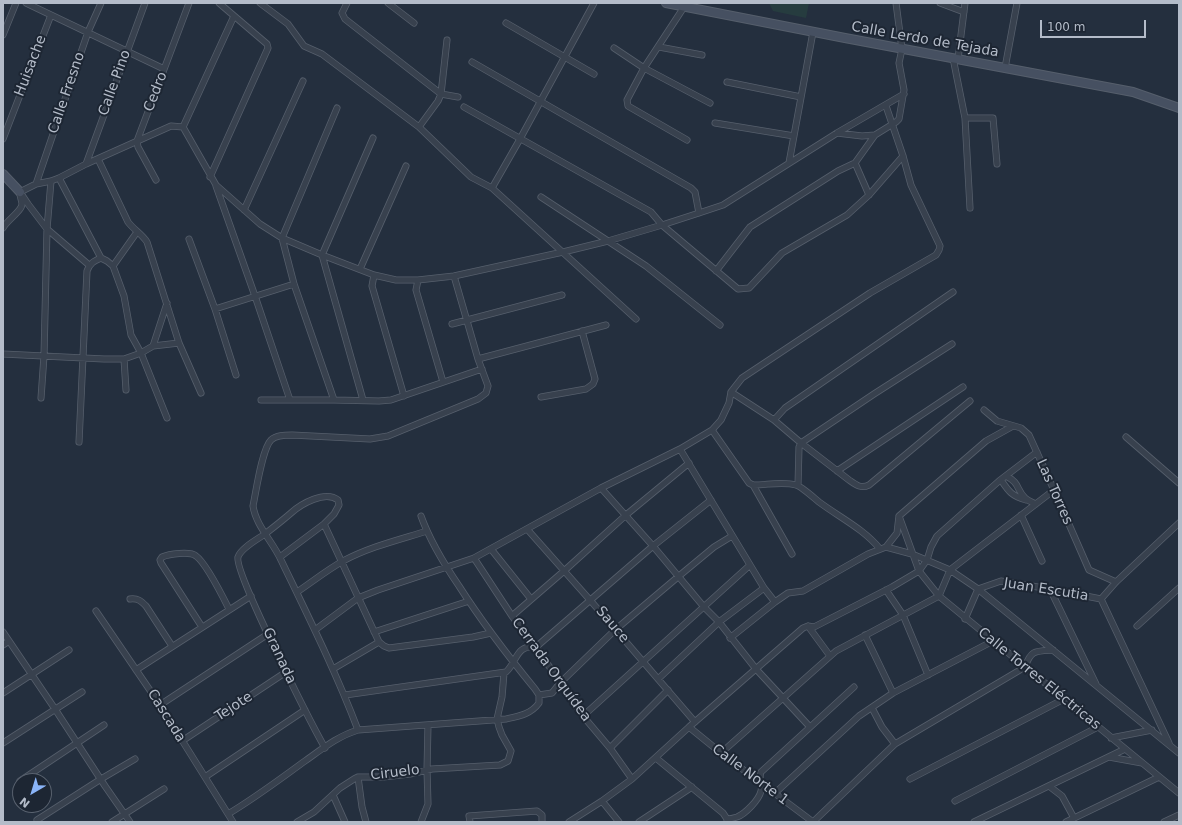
<!DOCTYPE html>
<meta charset="utf-8">
<style>
body{margin:0}
#map{position:relative;width:1182px;height:825px;overflow:hidden;background:#242f3e;font-family:"DejaVu Sans",sans-serif}
canvas{display:block}
.frame{position:absolute;inset:0;border:4px solid #b4bcc9;pointer-events:none}
.north{position:absolute;left:12px;top:773px;width:40px;height:40px;box-sizing:border-box;background:#1d2633;border:1px solid #59626f;border-radius:50%;rotate:218deg;font-size:11px;font-weight:700;line-height:16px;text-align:center;color:#b4bcc9}
.north::after{content:'';display:block;margin:auto;width:14px;height:18px;background:#8ab4f8;clip-path:polygon(50% 0,100% 100%,50% 72%,0 100%)}
.scale{position:absolute;left:1040px;top:20px;width:106px;height:18px;box-sizing:border-box;border:2px solid #b4bcc9;border-top:0;padding-left:5px;font-size:12px;line-height:14px;white-space:nowrap;color:#b4bcc9;-webkit-text-stroke:3px #1d2633;paint-order:stroke}
</style>
<div id="map">
<canvas width="1182" height="825"></canvas>
<div class="frame"></div>
<div class="north">N</div>
<div class="scale">100 m</div>
</div>
<script>
const context = document.querySelector('canvas').getContext('2d');
context.lineJoin = 'round';
function paint(path, color) { context.fillStyle = color; context.fill(path, 'evenodd'); }
function trace(path, color, width, dash) { context.strokeStyle = color; context.lineWidth = width; context.lineCap = dash ? 'butt' : 'round'; context.setLineDash(dash || []); context.stroke(path); }
function write(font, color, halo, rows, align = 'center') {
  context.font = font + ' "DejaVu Sans",sans-serif'; context.lineWidth = 4; context.setLineDash([]); context.textBaseline = 'middle'; context.strokeStyle = halo; context.fillStyle = color; for (const [text, x, y, turn = 0] of rows) {
    context.save(); context.translate(x, y); context.rotate((+turn || 0) * Math.PI / 180); context.textAlign = isNaN(turn) ? turn : align; if (halo) context.strokeText(text, 0, 0); context.fillText(text, 0, 0); context.restore();
  }
}
paint(new Path2D(`
 M769 3H809L806 18 773 11Z`), '#263c3f');
const street = new Path2D(`
 M26 3 164 69
 M260 3 288 24 304 46 322 54 419 127 471 177 492 188 636 319
 M347 3 342 13 345 19 441 94 458 97
 M388 3 414 23
 M940 3 964 12
 M684 7 644 68 627 100 628 106 687 140
 M506 23 594 74
 M3 35 16 3
 M659 47 702 55
 M614 48 644 68 710 103
 M953 58 965 118 970 208
 M958 59 965 3
 M472 62 691 188 695 192 699 213
 M1005 68 1017 3
 M727 82 801 97
 M464 107 651 212 662 225 738 289 749 288 782 253 847 215 869 195 903 156
 M965 118H993L997 164
 M715 123 794 136
 M183 127 216 185 260 224 282 238 322 255 374 275 396 280H418L454 276 563 252 608 241 662 225 699 213 723 205 837 133 904 94
 M183 127 234 16
 M419 127 438 101 441 94 447 40
 M837 133 862 136 875 135 896 122 899 119 904 90 899 63 902 49 896 3
 M3 139 51 15
 M98 159 128 222C134 230 142 234 147 242L179 343 201 393
 M789 163 813 32
 M855 163 869 195
 M86 164 145 3
 M210 177 268 48 267 44 219 3
 M59 178 101 258 107 261 113 266 124 296 131 335 141 353 167 418
 M156 180 138 147 137 141 189 3
 M36 184 88 32 101 3
 M216 186 255 296 290 400
 M492 188 520 139 594 3
 M20 192 36 184 51 181 59 178 86 164 171 126 183 127
 M20 192 28 204 47 229 89 265
 M541 197 646 266 720 325
 M244 210 303 81
 M3 228C7 220 22 211 22 204 22 201 20 197 20 194
 M189 239 215 309 236 375
 M113 266 137 232
 M360 269 406 166
 M716 271 750 227 838 171 855 163 875 135
 M374 275 372 286 404 396
 M418 280 416 290 443 382
 M215 309 294 284
 M452 324 562 295
 M153 346 167 303
 M3 354 104 359H124
 M478 359 606 325
 M126 390 124 359 141 353 153 346 179 343
 M731 392 774 420 801 443 849 480C856 485 861 489 869 485L970 401
 M541 397 586 389 593 384 595 379 582 331
 M41 398 44 356 47 229 51 181
 M261 400H334L379 401 391 400 482 369
 M334 400 294 284 282 238 337 108
 M363 400 322 255 373 138
 M984 410 997 421 1021 428 1029 435 1054 490 1089 570 1116 582
 M774 420 785 408 953 292
 M712 430 749 483 753 485C767 485 783 481 796 485 801 486 814 498 819 502 839 517 864 529 880 549
 M1126 437 1179 483
 M79 442 87 271C90 263 94 261 101 258
 M680 449 764 588 775 602
 M837 471 963 387
 M1006 476C1020 483 1016 489 1025 498 1028 501 1032 502 1036 504
 M1001 480C1009 492 1012 496 1026 500
 M753 485 792 554
 M798 485 799 447 801 443 874 394 952 344
 M601 488 653 546 704 607 719 622 756 669 810 727
 M1021 515 1042 561
 M899 516 919 571 939 596 1179 793
 M527 529 590 600 695 722
 M886 547 912 554 950 570 978 589 1179 753
 M491 549 531 599
 M280 557 324 524
 M474 558 512 616 536 647 583 716 610 748 632 779
 M1050 589 1096 684
 M886 590 903 615 928 675
 M297 592C312 582 327 570 343 561 369 547 398 540 427 531
 M130 599C138 598 141 601 146 606L172 646
 M1101 599 1169 743
 M96 611 160 705 233 822
 M512 616 564 571 626 515 689 463
 M965 619 978 589 1001 581 1050 589 1101 599 1116 582 1179 523
 M808 626 830 656
 M1137 626 1179 588
 M202 627 161 563 160 560 162 557C169 554 190 551 196 556 206 563 223 597 229 609
 M315 630 358 598 378 590 474 558 601 488 680 449 712 430 721 420 729 403 731 392 742 378 870 293 936 255 939 250 940 246 911 185 903 156 886 106
 M3 632 55 709 105 786 130 822
 M374 632 469 601
 M865 635 893 693
 M730 638 775 602 788 593 803 591 868 554 886 547 897 533 899 516 986 441 1013 426
 M3 645 9 641
 M333 669 379 642 384 646 389 648 473 637 491 633
 M136 670 251 596
 M658 679 719 622 764 588
 M3 693 69 650
 M345 695 506 672C517 662 516 644 536 647L653 546 711 500
 M539 695 552 693 560 683 615 630 679 576 714 547 732 536
 M160 705 268 634
 M872 708 882 727 895 744
 M583 716 750 565
 M689 727 721 753 813 822
 M358 730C336 672 308 616 281 560 273 542 256 526 253 506 256 492 262 449 271 440 276 435 285 435 292 435L370 439 388 436 478 399 486 393 488 386 478 359 454 276
 M1111 738 1152 730
 M182 741 286 672
 M3 743 82 692
 M325 748C312 725 234 572 238 557 241 548 258 539 265 534 274 527 283 520 291 513 301 504 325 490 338 500L339 505 334 514 324 524 379 642
 M610 748 668 690
 M721 753 836 651 939 596 950 570 1054 490
 M1109 757 1142 763
 M656 758 723 813 727 819
 M205 777 305 710
 M358 777 362 807 366 822
 M910 779 1064 699
 M20 781 104 725
 M1049 786 1062 796 1074 818
 M775 793 859 716 893 693 993 641
 M333 795 345 822
 M602 801 619 822
 M955 801 1098 727
 M228 814C255 798 280 779 305 761 322 749 338 736 358 730L506 719C520 716 531 714 539 703V695L535 689C508 656 482 622 459 586 444 564 430 541 421 516
 M37 820 101 779 135 759
 M112 822 164 789
 M297 822 314 812 340 788 354 779 358 777H383L410 774 432 769 500 765 508 761 511 751 502 735 499 727 497 719 502 697 504 673
 M421 822 428 804 427 770 428 725
 M470 822 469 816 537 811 542 815V822
 M569 822 602 801 632 779 689 727 803 628 808 626 814 627 892 587 919 571 927 560 931 547 937 536 999 481 1037 452
 M639 822 692 787
 M727 822V819C730 819 734 818 737 817 745 814 759 800 761 791 763 785 758 779 761 772L854 687
 M813 822 895 744 1025 667C1031 650 1035 651 1053 650
 M974 822 1125 749
 M1066 822 1159 777
 M1164 822 1179 815`);
const secondary = new Path2D(`
 M666 3 845 38 1133 92 1179 108
 M3 174 20 192`);
trace(street, '#565f6c', 7);
trace(secondary, '#565f6c', 10);
trace(street, '#38414e', 5.5);
trace(secondary, '#465061', 8);
write('14px', '#b4bcc9', '#1d2633', [
 ["Calle Lerdo de Tejada",925,40,10],
 ["Huisache",31,66,-69],
 ["Calle Pino",115,83,-70],
 ["Cedro",156,92,-69],
 ["Calle Fresno",67,93,-71],
 ["Las Torres",1054,492,66],
 ["Juan Escutia",1046,590,9],
 ["Sauce",612,625,50],
 ["Granada",279,656,65],
 ["Cerrada Orquídea",551,670,54],
 ["Calle Torres Eléctricas",1039,679,39],
 ["Tejote",234,707,-33],
 ["Cascada",166,716,58],
 ["Ciruelo",395,773,-7],
 ["Calle Norte 1",750,775,37]
]);
</script>
